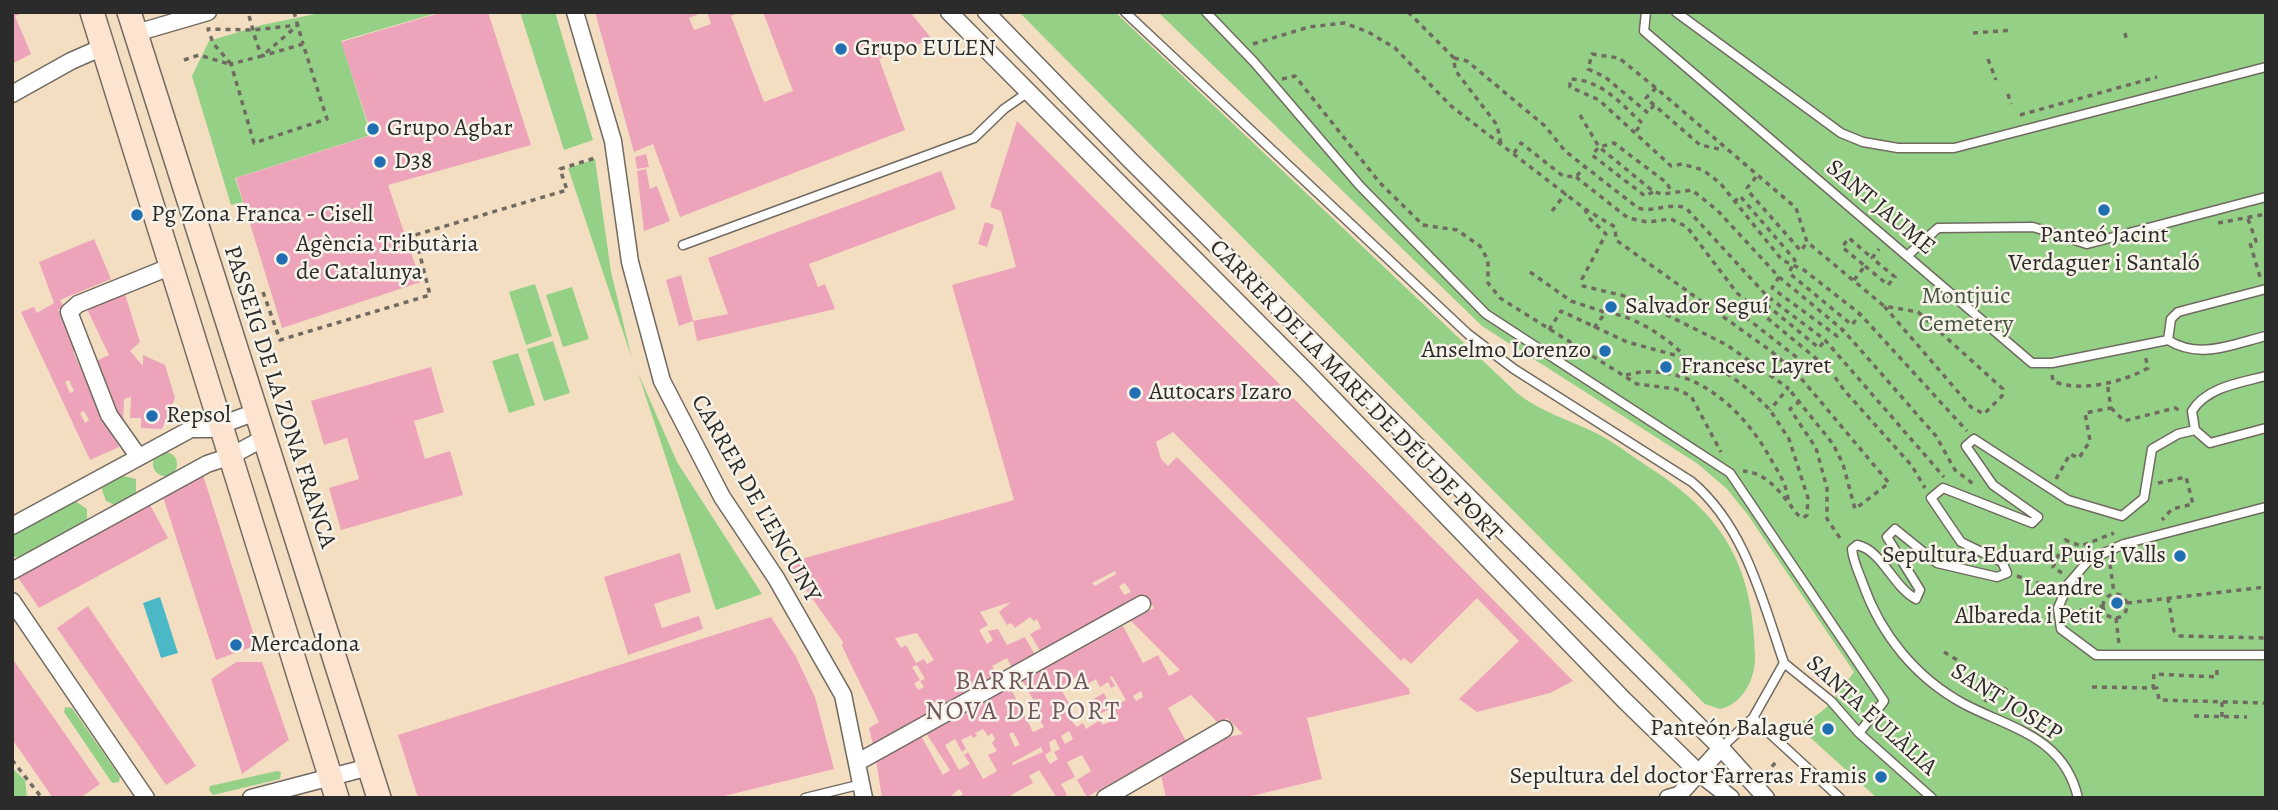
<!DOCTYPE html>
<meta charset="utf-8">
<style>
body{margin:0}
#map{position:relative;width:2278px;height:810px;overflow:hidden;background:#f3dec2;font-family:Alegreya,serif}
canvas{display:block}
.frame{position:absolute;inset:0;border:14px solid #2b2b2b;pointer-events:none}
</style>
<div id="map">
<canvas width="2278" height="810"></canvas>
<div class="frame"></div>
</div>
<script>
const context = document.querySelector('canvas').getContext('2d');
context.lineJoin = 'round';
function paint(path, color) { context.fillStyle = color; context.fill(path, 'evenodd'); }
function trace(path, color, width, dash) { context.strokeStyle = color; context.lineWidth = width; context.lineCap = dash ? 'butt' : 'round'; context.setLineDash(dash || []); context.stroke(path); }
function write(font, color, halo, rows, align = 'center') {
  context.font = font + ' Alegreya,serif'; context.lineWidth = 5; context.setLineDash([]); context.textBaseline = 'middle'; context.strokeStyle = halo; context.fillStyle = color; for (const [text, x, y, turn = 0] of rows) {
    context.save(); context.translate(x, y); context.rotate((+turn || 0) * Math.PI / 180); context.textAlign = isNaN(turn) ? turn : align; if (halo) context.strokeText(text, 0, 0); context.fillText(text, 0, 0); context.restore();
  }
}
paint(new Path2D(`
 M325 12H440L341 41 371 135 235 178 243 202 231 205 192 76 209 41 262 25Z
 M520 12H555L593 140 564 150Z
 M1019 12H1115L1517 393C1541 412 1570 420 1598 434 1615 443 1631 455 1647 466 1723 514 1753 565 1755 655 1756 678 1743 704 1720 709L1705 704Z
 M1158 12H2266V798H1877L1792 721C1821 725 1837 693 1854 672L1748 515 1727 489 1698 464 1482 326Z
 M595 159 611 272 632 359 568 168Z
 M535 284 552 336 526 345 509 292Z
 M572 287 589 339 563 347 546 295Z
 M553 341 570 393 544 401 527 349Z
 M518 353 535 405 509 413 492 361Z
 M638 373 677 462 762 594 716 610Z
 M153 464a12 12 0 1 1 24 0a12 12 0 1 1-24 0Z
 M119 475 136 479V494L115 505 106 501 101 487Z
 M72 499 87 509V521L21 557H12V531Z
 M65 707 72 708 120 777 119 782 112 783 64 712Z
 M12 768 25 780 27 798H12Z
 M277 771 281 772 280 779 213 795 209 790 210 786Z`), '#94d186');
paint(new Path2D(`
 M160 597 178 653 161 658 143 603Z`), '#4bb8c5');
paint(new Path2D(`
 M12 12H25L15 16 31 54 12 64Z
 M443 12H488L531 145 388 185 421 282 282 328 236 178 372 135 341 42Z
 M595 12H704L689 18 694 30 711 24 707 12H741L731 16 764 102 793 91 763 12H910L932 39 879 59 905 130 680 217 653 144 634 152Z
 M1017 121 1385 490 1573 681 1550 693 1477 712 1459 699 1519 641 1477 598 1411 664 1404 658 1401 661 1173 432 1156 442 1161 459 1168 466 1177 457 1409 689 1410 694 1307 718 1322 779 1243 798H1166L1161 775 1229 737 1243 734 1227 718 1218 723 1191 695 1168 708 1186 741 1087 797 1077 780 1091 771 1082 755 1067 762 1075 777 1061 784 1067 795 1063 798H1057L1039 770 1029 776 1033 783 1011 795 1012 798H957L963 794 959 789 949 798H882L876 760 921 736 943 775 950 770 926 733 1010 687 1033 732 1044 727 1029 703 1034 701 1022 680 1123 626 1143 663 1158 655 1169 676 1180 670 1131 621 1154 608 1145 594 1041 652 1030 634 1041 628 1037 619 1034 621 1030 617 1015 628 1011 623 1007 625 999 612 1011 602 980 612 988 625 979 630 987 644 993 640 988 631 998 629 1007 645 1025 637 1035 655 1012 668 1007 658 992 666 998 675 873 745 869 728 879 722 842 646 843 642 787 563 1014 500 952 285 1016 267 1001 211 990 207ZM1115 571 1116 574 1095 586 1092 583ZM1125 583 1131 592 1124 595 1119 586ZM917 633 934 660 927 664 924 659 916 663 906 645 901 648 895 638ZM917 665 925 679 920 681 924 687 918 690 914 683 920 680 912 667ZM1112 676 1126 700 1113 707 1118 717 1103 725 1100 720 1086 729 1083 723 1077 727 1074 724 1069 716 1074 713 1060 687 1076 677 1082 687 1096 679 1100 687 1108 682 1111 688 1115 686 1110 677ZM1141 691 1143 697 1136 701 1133 696ZM983 729 988 736 992 733 995 739 992 743 997 751 988 755 997 771 983 779 968 752 964 755 970 764 959 770 945 745 955 739 962 752 966 749 961 740 972 735 973 738 977 736 975 733ZM1069 731 1073 739 1065 744 1061 736ZM1013 732 1020 745 1015 747 1009 734ZM1055 739 1060 749 1054 752 1058 759 1050 764 1045 755 1051 751 1049 742ZM1041 747 1043 752 1013 765 1012 763Z
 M646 154 649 167 637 169 635 157Z
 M646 169 650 189 657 186 670 221 644 231 637 171Z
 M941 171 956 209 809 264 818 287 825 284 835 309 697 341 693 321 679 326 666 280 681 275 693 321 728 314 708 258Z
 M985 222 994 225 987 247 978 244Z
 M94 239 111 279 60 300 64 308 58 310 76 351 73 352 119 447 90 460 21 312 34 307 37 313 54 303 39 262ZM69 380 74 391 70 393 65 382ZM84 411 89 420 85 423 80 413Z
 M124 291 140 342 130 351 143 366V355L165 365 175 398 162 429 141 428V418H130L131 397 124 399 123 422 94 362 109 355 86 307Z
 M431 367 444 412 414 421 425 459 450 451 463 495 341 530 329 488 359 479 347 438 324 445 311 401Z
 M203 475 257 645 216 660 163 497Z
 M150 505 168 538 39 608 17 576Z
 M680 553 691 592 654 604 662 628 699 616 703 629 628 655 604 577Z
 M88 606 196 766 166 785 57 628Z
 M771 617 795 655 815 697 834 769 716 798H418L398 735Z
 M12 658 100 784 80 798H53L12 739Z
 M236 662H262L289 740 242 774 211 679Z
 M1104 693 1111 708 1098 715 1090 701Z`), '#eda4bb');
const lane = new Path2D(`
 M1125 12 1468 334 1514 369 1692 482C1745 527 1762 599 1784 663L1753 718 1721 748
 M1206 12 1254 62 1360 186 1486 314 1730 473 1884 701 1859 733
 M1646 12 1644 31 2032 363H2052L2168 340
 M1676 12 1841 133 1863 142 1898 148H1954L2266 67
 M683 245 974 138 1004 109 1027 93
 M1907 256 1938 228 2033 227 2087 244 2266 197
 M2168 340 2171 319 2178 312 2266 289
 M2168 340C2199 360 2233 344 2266 336
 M2266 376C2239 383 2207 387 2192 411L2195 430 2210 443 2266 428
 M2266 507 2124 544 2089 560 2069 583 2058 608 2061 629 2096 655H2266
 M1784 663 1831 701 1859 733 1932 798
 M1753 718 1840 798
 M805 798 862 784
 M2078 798C2064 737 2012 729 1964 704 1916 678 1881 635 1863 584 1859 573 1853 561 1852 549L1857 545C1882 550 1893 587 1916 599L1920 590 1887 537 1895 529 1937 563 1997 577 2007 573 2002 562 1961 542 1931 498 1943 488 2032 523 2038 517 1993 485 1966 446 1974 439 2068 500 2122 516 2144 498 2152 449 2178 434 2195 430`);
const street = new Path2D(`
 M575 12 613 141 630 262 662 381 722 497 776 578 843 695 864 798
 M949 12 1305 370 1624 700 1699 773 1731 798
 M986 12 1130 160 1721 748 1766 798
 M136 33 208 12
 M12 94 71 61 103 47
 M138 456 109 415 69 312 78 304 162 270
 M12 526 191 429H210L256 412
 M12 571 207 464 231 456 264 438
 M12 601 146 798
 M858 762 1142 604
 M251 798 369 767
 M1105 798 1224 729
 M1668 798 1679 795 1721 748`);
const secondary = new Path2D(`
 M92 12 337 798
 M129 12 379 798`);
trace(lane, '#716a60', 11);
trace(street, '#716a60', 19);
trace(secondary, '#716a60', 26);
trace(new Path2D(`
 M294 12 303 44
 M1408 12 1454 58 1455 70 1497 125 1501 144
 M1973 33 2013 30
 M2125 33 2127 42
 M1253 44 1309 27 1344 23 1368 32 1395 48 1451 106 1585 209 1615 227 1616 240 1771 351 1800 377 1889 483 1855 509 1843 464 1833 444 1788 388
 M1454 58 1467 61 1545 126 1565 151 1638 208C1654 213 1669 202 1686 208L1767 296 1825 340 1944 477
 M1988 59 1996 80
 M184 60 199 55 229 64
 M231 64 213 43 208 29 254 30 298 25 262 56 231 64 254 143 327 119 303 44 262 56C256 44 253 29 249 16
 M1282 79 1295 76 1380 183 1423 225 1457 230 1480 246 1488 260V283L1500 298 1637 384 1676 389 1691 396 1721 452
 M1656 88 1646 98 1700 145 1724 150
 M2008 94 2011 104
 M1654 105 1648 113 1605 77 1588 69 1592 54 1619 58 1656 88 1796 208 1807 242 1884 306 1918 312 2003 389 2002 396 1984 414 1971 407 1884 306
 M1580 115 1599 147 1654 192 1663 194 1692 190 1717 210 1779 277 1843 330 1936 436 1955 470 1976 486
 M2020 115 2157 77
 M1636 131 1642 123C1620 103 1602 80 1570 79V87L1599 100 1671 166 1682 164 1703 170 1720 183 1782 260 1804 270 1860 314 1967 431
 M1514 153 1521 143 1563 176 1576 177 1585 166
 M1576 177 1628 218 1648 222 1671 219 1687 227 1737 293 1830 370 1844 390 1912 466 1925 488
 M1756 177 1747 188 1749 192 1801 251 1807 242
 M1653 192 1645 196 1592 155 1599 147 1614 143 1667 183 1672 193
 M1734 202 1740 196 1795 260 1789 273 1852 325 1860 314
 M1585 209 1588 217 1606 234 1582 279 1583 286 1633 298 1727 345 1788 388 1770 410
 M1552 211 1566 193
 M2248 219 2256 241 2250 243 2260 277
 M2218 223 2266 214
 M1865 266 1888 285 1895 277 1872 258 1879 249
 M1530 272 1571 301 1604 312
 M1779 277 1772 288 1837 336 1843 330
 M1854 280 1865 266 1842 247 1849 238 1872 258
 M263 292 280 340 430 295 415 235 567 190 560 169 598 157
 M1766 297 1763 302 1819 348 1825 340
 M1747 302 1740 313 1744 316 1809 367 1817 358
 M1594 328 1606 312C1636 317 1663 335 1684 355
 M1549 330 1561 311 1627 342 1708 364 1731 376 1756 396 1770 410 1789 439 1808 498 1807 515 1803 518 1798 515C1782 495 1769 473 1743 471
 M1626 375C1688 359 1741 406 1769 456 1777 470 1787 484 1788 500
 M2052 375 2053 381C2078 393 2124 382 2148 368L2145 355
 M1800 401 1790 409 1816 448 1827 488V519L1842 541
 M2111 408 2124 421 2175 408 2181 411
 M2056 479 2070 454 2079 458 2090 441 2085 413 2111 408 2107 382
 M2158 483 2186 477 2193 504 2172 509 2162 520
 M2110 564 2114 593
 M2062 573 2053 567 2065 540 2081 546 2114 533
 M2017 576 2053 588
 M2103 606a12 12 0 1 1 24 0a12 12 0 1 1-24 0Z
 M2168 598 2174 631 2180 636 2266 638
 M2127 603 2266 587
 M2070 612 2103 606
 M2116 618 2119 644
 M1944 652 1959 661 1950 678
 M2092 687 2153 688 2154 674 2217 677V667
 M2153 688H2157L2159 700 2266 703
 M1985 702 1994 684 2009 691
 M2222 702V717
 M2194 716 2247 717
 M12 760 42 798
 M1765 774 1778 760`), '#716a60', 3.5, [5, 5]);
trace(lane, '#fff', 8);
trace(street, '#fff', 16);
trace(secondary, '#fde4d1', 23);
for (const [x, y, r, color] of [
 [841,49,7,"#1f6fb2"],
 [373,129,7,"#1f6fb2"],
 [380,162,7,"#1f6fb2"],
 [2104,210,7,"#1f6fb2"],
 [137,215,7,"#1f6fb2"],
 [282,259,7,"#1f6fb2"],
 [1611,307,7,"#1f6fb2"],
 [1605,351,7,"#1f6fb2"],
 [1666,367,7,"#1f6fb2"],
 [1135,393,7,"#1f6fb2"],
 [152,416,7,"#1f6fb2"],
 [2180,556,7,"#1f6fb2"],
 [2117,603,7,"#1f6fb2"],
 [236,645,7,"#1f6fb2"],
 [1828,729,7,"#1f6fb2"],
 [1881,777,7,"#1f6fb2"]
]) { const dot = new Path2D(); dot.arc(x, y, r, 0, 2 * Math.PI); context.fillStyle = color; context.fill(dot); trace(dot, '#f7f3e8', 2.5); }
write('24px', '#2b2b2b', '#f7f3e8', [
 ["Grupo EULEN",855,49],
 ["Grupo Agbar",387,129],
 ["D38",394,162],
 ["Pg Zona Franca - Cisell",151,215],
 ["Panteó Jacint",2104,236,"center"],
 ["Verdaguer i Santaló",2104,264,"center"],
 ["Agència Tributària",296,245],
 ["de Catalunya",296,273],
 ["Salvador Seguí",1625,307],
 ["Anselmo Lorenzo",1591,351,"right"],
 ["Francesc Layret",1680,367],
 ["Autocars Izaro",1149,393],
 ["Repsol",166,416],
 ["Sepultura Eduard Puig i Valls",2166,556,"right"],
 ["Leandre",2103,589,"right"],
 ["Albareda i Petit",2103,617,"right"],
 ["Mercadona",250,645],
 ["Panteón Balagué",1814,729,"right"],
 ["Sepultura del doctor Farreras Framis",1867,777,"right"]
], 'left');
write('24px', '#2b2b2b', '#f7f3e8', [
 ["SANT JAUME",1880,208,40],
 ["CARRER DE LA MARE DE DÉU DE PORT",1355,391,46],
 ["PASSEIG DE LA ZONA FRANCA",279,397,72],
 ["CARRER DE L'ENCUNY",755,499,60],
 ["SANT JOSEP",2006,703,32],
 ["SANTA EULÀLIA",1871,716,42]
]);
write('24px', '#455442', '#f7f3e8', [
 ["Montjuic",1966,297],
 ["Cemetery",1966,325]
]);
context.letterSpacing = '2px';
write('26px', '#6f555d', '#f7f3e8', [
 ["BARRIADA",1023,683],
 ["NOVA DE PORT",1023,713]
]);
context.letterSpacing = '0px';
</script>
